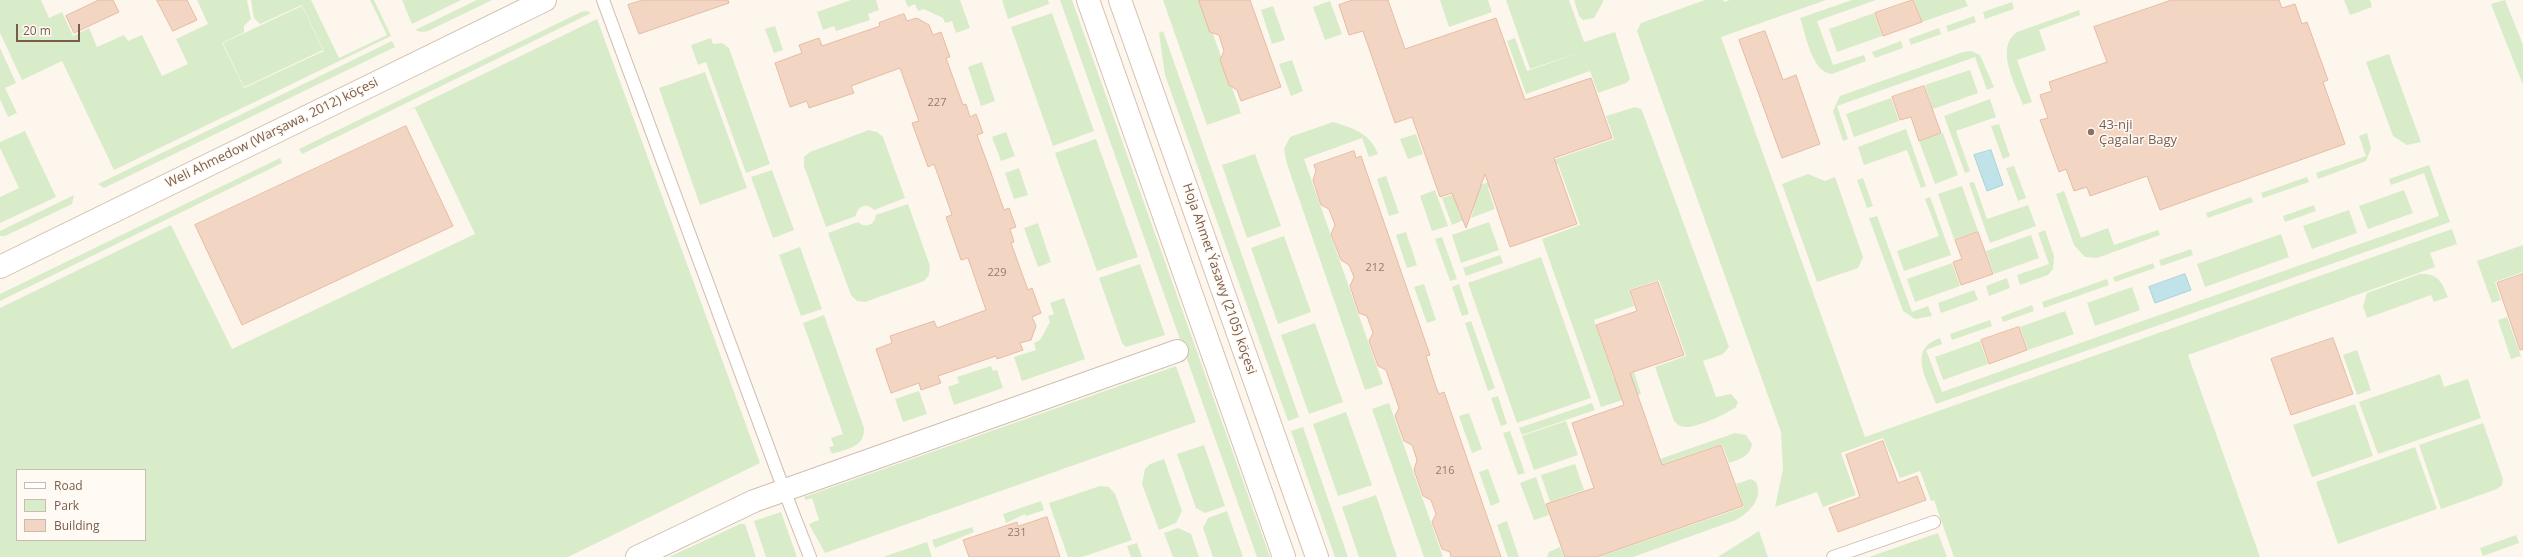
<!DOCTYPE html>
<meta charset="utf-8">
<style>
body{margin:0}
#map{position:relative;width:2523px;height:557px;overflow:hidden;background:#fdf6ec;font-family:"Open Sans",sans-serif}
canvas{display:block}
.legend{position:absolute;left:16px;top:469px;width:130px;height:72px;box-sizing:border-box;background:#fffaf3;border:1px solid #cabbb1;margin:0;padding:5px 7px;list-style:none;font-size:12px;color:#7a5c4d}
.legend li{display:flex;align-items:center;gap:8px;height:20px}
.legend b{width:20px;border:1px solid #cabbb1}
.scale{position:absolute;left:16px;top:24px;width:64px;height:18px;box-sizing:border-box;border:2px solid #7a5c4d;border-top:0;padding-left:5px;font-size:12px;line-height:14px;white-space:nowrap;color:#7a5c4d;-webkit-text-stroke:3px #fffaf3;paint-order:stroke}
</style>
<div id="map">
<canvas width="2523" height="557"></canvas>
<ul class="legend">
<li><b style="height:5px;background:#fff"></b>Road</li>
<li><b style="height:11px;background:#d8ecc9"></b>Park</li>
<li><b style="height:11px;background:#f3d5c3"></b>Building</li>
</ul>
<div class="scale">20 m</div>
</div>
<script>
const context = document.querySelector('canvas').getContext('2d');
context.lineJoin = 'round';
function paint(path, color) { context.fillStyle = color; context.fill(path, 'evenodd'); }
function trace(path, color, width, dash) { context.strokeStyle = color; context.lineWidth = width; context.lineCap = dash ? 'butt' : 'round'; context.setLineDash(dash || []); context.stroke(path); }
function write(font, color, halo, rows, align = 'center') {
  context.font = font + ' "Open Sans",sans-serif'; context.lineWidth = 3; context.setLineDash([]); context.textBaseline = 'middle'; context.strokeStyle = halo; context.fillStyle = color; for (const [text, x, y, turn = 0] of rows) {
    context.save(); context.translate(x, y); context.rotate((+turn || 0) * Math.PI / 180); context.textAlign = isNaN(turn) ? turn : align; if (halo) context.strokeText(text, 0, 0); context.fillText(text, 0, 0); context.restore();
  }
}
paint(new Path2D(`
 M0 0H41L49 18 62 12 73 36 89 28 97 47 124 35 128 41 142 35 162 76 188 64 176 39 208 24 197 0H247L251 19 244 26V32L222 43 244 88 324 51 302 5 260 24 254 18 251 0H311L339 58 387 35 370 0H374L391 36 114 170 62 61 22 80 0 33Z
 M402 0H461L412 24Z
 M477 0H492L428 31 421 32 415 30Z
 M851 0H876L879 10 868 14 870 20 836 31 834 26 823 30 817 12Z
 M905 0H960L970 28 956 33 952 21 945 23 943 18 924 9 918 11 915 4 908 7Z
 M1002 0H1048L1049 4 1008 19Z
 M1060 0H1072L1270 557H1257Z
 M1163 0H1201L1241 113 1207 125Z
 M1440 0H1488L1492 12 1449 27Z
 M1506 0H1569L1584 42 1615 32 1630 79 1626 83 1598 93 1590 71 1526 94 1507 41 1515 38 1527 71 1587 50 1530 69Z
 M1574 0H1603V2L1594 18 1583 20 1579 16Z
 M1705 0H1723L1724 2 1730 0H1826L1721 37 1865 437 2452 229 2457 244 2430 253 2435 267 2188 355 2260 557H1954L1934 500 1931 501 1920 471 1900 478 1883 438 1841 453 1856 495 1823 507 1817 492 1775 507 1783 469 1781 432 1637 31 1641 23Z
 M1852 0H1876L1817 21 1833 65 1864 55 1866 61 1832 74C1811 72 1806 34 1800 18Z
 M1914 0H1965L1968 6 1922 22Z
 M2344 0H2370L2372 7 2350 15Z
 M2505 0 2523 45V85L2491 4Z
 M1330 1 1342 34 1325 40 1313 7Z
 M2012 2 2014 9 1985 19 1983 12Z
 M302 6 323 50 244 87 223 43Z
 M1273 6 1285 40 1272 44 1261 10Z
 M2079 10 2080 15 2039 30 2046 50 2017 60 2032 102 2023 105C2016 85 1994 48 2017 32Z
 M587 11 591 13 302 154 299 149 581 12Z
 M1052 13 1094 131 1053 146 1011 27Z
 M1874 13 1882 36 1837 52 1829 29Z
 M1974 16 1976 22 1948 32 1946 26Z
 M597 19 760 463 568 557H0V308L171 225 232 349 475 234 415 108 405 112ZM17 470H145V540H17Z
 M775 26 783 50 774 53 765 29Z
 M1939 28 1941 34 1911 45 1909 39Z
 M1163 31 1299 417 1288 421 1165 75 1159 33Z
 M711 38 713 44 722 43 729 48 770 164 746 173 706 62 698 65 691 45Z
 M392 41 395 47 104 188 98 184Z
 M1901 41 1903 48 1875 58 1872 52Z
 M0 48 16 83 5 88 17 113 8 117 0 99Z
 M1963 52 1971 51 1980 55 1994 87 1987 90 1975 57 1837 106 1848 139 1843 141 1833 111 1840 96Z
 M2389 54 2421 142 2407 145 2393 136 2366 62Z
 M1292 60 1303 91 1291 96 1279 64Z
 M982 62 995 101 981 106 968 67Z
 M1970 70 1978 93 1933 109 1925 85Z
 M705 72 747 188 700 205 659 88Z
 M1891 98 1899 121 1854 137 1846 114Z
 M1990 99 1996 117 1956 131 1970 171 1965 173 1944 116Z
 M1635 107 1641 109 1643 113 1729 347 1723 354 1703 361 1716 397 1731 394 1738 402 1736 407C1727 414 1696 428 1685 427 1680 427 1677 424 1674 421L1655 367 1686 356 1659 280 1629 290 1634 306 1594 320 1614 379 1634 372 1641 394 1601 407 1542 239 1580 225 1558 164 1488 188 1495 209 1471 218 1474 208 1472 203 1458 204 1459 214 1466 219 1452 225 1442 198 1614 139 1606 116Z
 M1333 122C1353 128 1370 133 1378 154L1369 157 1362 138 1304 159 1383 384 1365 390 1287 164 1284 149 1290 137Z
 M1999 124 2010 156 2003 159 1991 126Z
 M1906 129 1926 186 1921 188 1907 150 1864 165 1858 147Z
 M869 130 877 132 883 137 905 198 874 210C867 202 857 206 856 216L826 227 804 166V157L810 152Z
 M25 131 56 197 0 223V197L19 188 0 148V142Z
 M1006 132 1015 156 1001 161 992 137Z
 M1943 133 1958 175 1935 184 1919 141Z
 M2367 133 2371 148 2366 161 2318 179 2316 173 2366 156 2359 136Z
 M1416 134 1423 154 1408 159 1400 139Z
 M1096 139 1138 257 1097 271 1055 153Z
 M1255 154 1281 226 1247 238 1222 165Z
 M280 158 282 163 0 301V294Z
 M2429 165 2450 222 1936 404C1928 380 1906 350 1940 338L1942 344 1926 350 1942 392 2439 216 2424 173 2391 185 2389 179Z
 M2014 166 2026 198 2018 201 2006 168Z
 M1019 168 1028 195 1014 199 1005 173Z
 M772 170 794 230 773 238 751 177Z
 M1808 174 1825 181 1835 177 1863 257 1858 268 1817 282 1782 184Z
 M1386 176 1399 213 1389 216 1377 179Z
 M2307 177 2309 182 2263 198 2261 193Z
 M1863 178 1873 206 1867 208 1857 180Z
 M1974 182 1987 219 2028 205 2036 226 1990 243 1969 183Z
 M1962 186 1978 231 1954 239 1938 194Z
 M1435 190 1448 226 1432 231 1420 196Z
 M2404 190 2413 213 2368 229 2359 206Z
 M2064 191 2081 238 2108 228 2114 245 2158 230 2160 235 2097 258 2085 257 2074 245 2056 194Z
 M74 195 72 204 5 236H0V231Z
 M1930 197 1951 255 1904 271 1897 251 1939 236 1925 199Z
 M2251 197 2253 202 2208 218 2206 213Z
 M908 204 930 266 929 275 924 281 865 302 857 301 851 295 828 233 858 222C865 229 875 225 876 215Z
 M2314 205 2316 211 2285 222 2283 216Z
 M2349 210 2357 233 2312 249 2303 226Z
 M1877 216 1912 312 1928 306 1932 316 1915 319 1903 311 1869 218Z
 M1489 222 1499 250 1461 263 1452 235Z
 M1038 223 1051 262 1038 267 1024 228Z
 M2045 230 2054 256 2053 269 2048 275 2020 285 2017 275 2049 264 2038 233Z
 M1406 232 1417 265 1407 268 1396 235Z
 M2281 234 2289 257 2205 287 2197 264Z
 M2031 235 2039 258 1994 274 1986 251Z
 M1284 236 1311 312 1278 324 1251 248Z
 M1442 237 1457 279 1450 281 1435 239Z
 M2523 245V272L2495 282 2501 300 2492 303 2477 261Z
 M800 247 822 309 801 316 779 255Z
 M2191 249 2193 255 2161 266 2159 260Z
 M1500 255 1503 263 1466 276 1463 268Z
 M1541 257 1591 398 1517 423 1468 283Z
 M1952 263 1960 286 1915 302 1907 279Z
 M2153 263 2155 268 2115 282 2113 277Z
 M1140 264 1165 335 1126 347 1122 343 1099 278Z
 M2420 274C2438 273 2442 282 2448 297L2434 302 2431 295 2367 318 2363 306 2367 293Z
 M2007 278 2010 288 1989 296 1986 286Z
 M2107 279 2109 285 2044 308 2042 302Z
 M1424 284 1436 320 1427 323 1414 287Z
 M1459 284 1469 314 1462 316 1452 287Z
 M2132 287 2140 310 2095 326 2087 303Z
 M1974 290 1978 300 1941 313 1938 303Z
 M1064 298 1085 359 1022 381 1014 357 1036 350 1034 343 1040 340 1050 322 1048 316 1054 314 1050 303Z
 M2032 305 2034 311 2003 322 2001 317Z
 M2065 311 2074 334 2028 350 2020 327Z
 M824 315 864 428C865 447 847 449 832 454L829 447 834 446 831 438 843 434 803 323Z
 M2507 317 2521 356 2511 359 2498 320Z
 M1990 320 1992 326 1952 340 1950 334Z
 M1471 321 1495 388 1488 391 1465 323Z
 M1315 323 1343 402 1309 414 1281 335Z
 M1980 341 1988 364 1943 380 1935 357Z
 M2357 350 2371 390 2357 395 2343 355Z
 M991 366 993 371 997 370 1003 388 954 405 948 387 959 383 957 377Z
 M1176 366 1196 422 825 553 809 524 819 520 812 498 806 500 804 497Z
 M2440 374 2444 387 2468 379 2481 418 2378 454 2359 402Z
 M919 391 927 414 903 422 895 399Z
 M1498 396 1507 424 1501 426 1491 398Z
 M1389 403 1443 557H1424L1372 409Z
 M1592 403 1595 410 1522 435 1519 428Z
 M2355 404 2373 456 2312 477 2293 425Z
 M1346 412 1372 485 1338 496 1313 424Z
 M1469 413 1482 449 1472 453 1459 416Z
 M1566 421 1578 455 1534 470 1522 436Z
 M2483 423 2503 479 2502 485 2497 489 2441 509 2419 445Z
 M1303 427 1348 557H1335L1291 431Z
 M1510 431 1525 473 1518 475 1503 433Z
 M1735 433 1746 435 1752 444C1750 457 1740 459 1729 463L1722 444 1594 487 1593 482Z
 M1204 445 1225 506 1205 513 1196 508 1177 454Z
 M2415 447 2437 509 2338 544 2316 482Z
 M1164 459 1182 511 1176 523 1159 530 1142 484 1145 469 1150 464Z
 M1575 464 1584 490 1550 502 1541 475Z
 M1488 469 1500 502 1491 506 1479 472Z
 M1536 477 1549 515 1534 520 1520 483Z
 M1751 479 1756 482C1764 498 1749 513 1736 520L1633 557H1598L1744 507 1736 484Z
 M1100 486 1109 487 1115 494 1132 540 1082 557H1068L1049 503Z
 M1376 495 1397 557H1359L1342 507Z
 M1041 501 1044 510 1026 516 1025 514 1006 523 1003 514Z
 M1227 511 1243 557H1213L1203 528 1208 518Z
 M781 512 797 557H766L754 521Z
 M1507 521 1519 557H1508L1497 525Z
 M740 524H745L756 557H669Z
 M972 527 974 532 935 548 932 540Z
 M1178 528 1191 534 1199 557H1173L1164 533Z
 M1759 531 1768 557H1718Z
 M1938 533 1947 557H1869Z
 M2516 535 2519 543 2483 556 2480 548Z
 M927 542 932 557H883Z
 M1137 543 1142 557H1131L1127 546Z
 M1560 547 1564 557H1547L1549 552Z`), '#d8ecc9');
const water = new Path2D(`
 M1991 150 2003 185 1987 191 1974 155Z
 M2185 274 2191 290 2155 303 2149 287Z`);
paint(water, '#bfe3e8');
trace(water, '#a5d3da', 1);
const building = new Path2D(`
 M99 0H113L119 12 74 33 66 16Z
 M157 0H187L197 20 173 31Z
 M643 0H728L729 3 639 34 628 5Z
 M1199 0H1250L1281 87 1241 101 1237 90 1229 85 1220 60 1224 51 1219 35 1210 32Z
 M1353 0H1388L1405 49 1496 18 1525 100 1591 78 1612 138 1554 158 1577 224 1510 247 1485 174 1466 228 1452 193 1440 197 1412 117 1395 123 1363 31 1349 35 1339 5Z
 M1913 0 1922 22 1883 36 1875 13Z
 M2172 0H2279L2282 8 2295 4 2302 24 2307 22 2328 80 2323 82 2345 144 2160 210 2147 176 2090 196 2087 187 2074 191 2066 169 2059 172 2040 120 2048 118 2040 95 2052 91 2049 82 2107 62 2094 27Z
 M904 14 907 21 917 18 929 25 933 35 941 32 950 57 946 58 963 105 966 104 970 117 976 114 983 133 977 135 991 173 1004 210 1009 208 1016 227 1010 229 1014 242 1011 243 1028 290 1032 288 1041 313 1032 317 1036 326 1031 340 1020 343 1023 350 997 359 996 356 938 376 941 383 921 390 919 383 891 393 876 349 892 343 890 336 934 321 937 328 986 310 968 258 961 260 946 217 952 215 943 189 934 164 928 167 912 123 919 121 900 68 851 86 854 93 809 108 807 101 790 107 775 63 802 53 799 45 819 38 822 46 880 26 879 23Z
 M1765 31 1783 80 1796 75 1820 144 1782 158 1739 40Z
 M1924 86 1941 133 1919 141 1911 117 1900 120 1892 97Z
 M406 126 453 226 242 325 195 225Z
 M1354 151 1356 158 1361 156 1430 355 1426 356 1436 387 1439 394 1444 392 1501 557H1451L1450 552 1442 549 1432 522 1436 514 1431 500 1423 496 1414 470 1417 460 1412 445 1404 441 1395 416 1399 408 1386 370 1378 366 1369 341 1373 333 1367 316 1359 313 1350 286 1354 277 1349 265 1341 260 1331 234 1335 225 1329 209 1321 205 1313 180 1316 171 1314 165Z
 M1978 232 1993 274 1961 285 1953 262 1962 259 1955 240Z
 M2523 274V349L2520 350 2497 283Z
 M1658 282 1684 355 1630 373 1662 465 1721 445 1743 506 1596 557H1565L1546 504 1594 488 1572 423 1624 405 1596 325 1637 311 1630 291Z
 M2019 327 2027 350 1989 364 1981 340Z
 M2333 338 2353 394 2291 415 2271 359Z
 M1883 441 1898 483 1917 476 1926 500 1838 532 1829 508 1860 497 1846 455Z
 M1047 517 1060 557H969L963 540 1017 522 1018 526Z`);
paint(building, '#f3d5c3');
trace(building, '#e6bba3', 1);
const lane = new Path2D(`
 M603 0 784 490 810 557
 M1833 557 1934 522`);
const street = new Path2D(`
 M637 557 754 501 1177 351`);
const secondary = new Path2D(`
 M1088 0 1284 557
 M1120 0 1317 557
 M0 267 545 0`);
trace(lane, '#d1beb0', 14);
trace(street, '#d1beb0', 24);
trace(secondary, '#d6c0b0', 24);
trace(lane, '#fff', 12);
trace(street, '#fff', 22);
trace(secondary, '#fff', 22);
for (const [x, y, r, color] of [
 [2091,132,4,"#8d6e63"]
]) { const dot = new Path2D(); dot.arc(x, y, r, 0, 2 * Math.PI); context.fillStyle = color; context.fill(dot); trace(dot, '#fffaf3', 1.5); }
write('11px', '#987a6a', null, [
 ["227",937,103],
 ["212",1375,268],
 ["229",997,273],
 ["216",1445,471],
 ["231",1017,533]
]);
write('13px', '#785e54', '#fffaf3', [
 ["43-nji",2099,125],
 ["Çagalar Bagy",2099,140]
], 'left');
write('13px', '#7a5c4d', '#fffaf3', [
 ["Weli Ahmedow (Warşawa, 2012) köçesi",272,133,-26],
 ["Hoja Ahmet Ýasawy (2105) köçesi",1219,279,71]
]);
</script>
